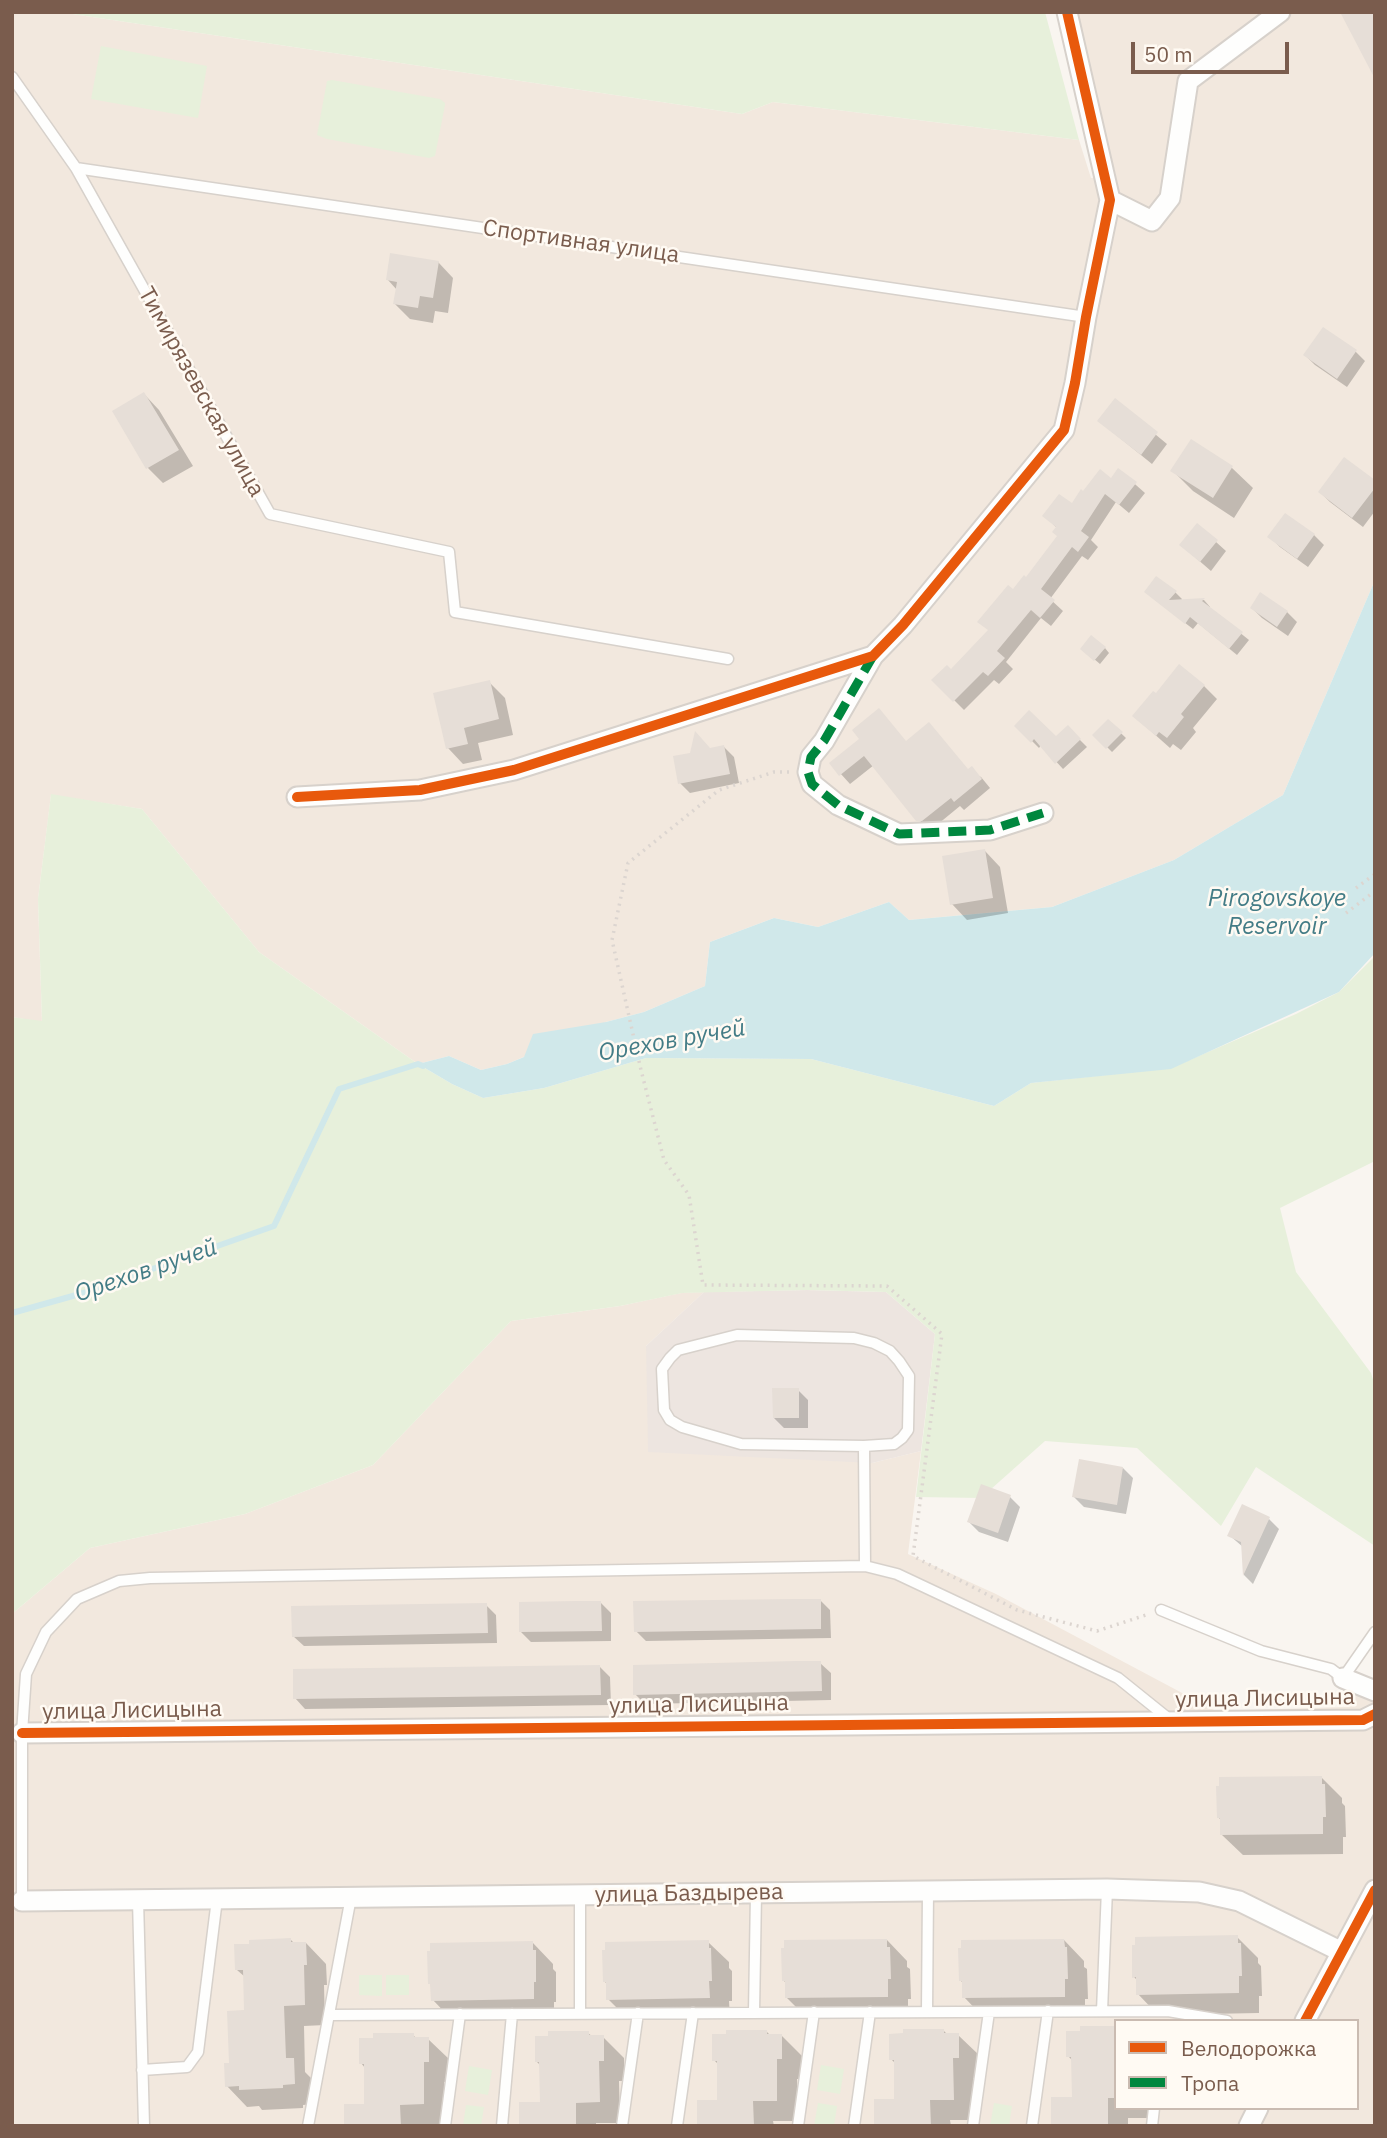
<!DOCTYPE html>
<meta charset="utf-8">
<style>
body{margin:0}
#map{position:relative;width:1387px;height:2138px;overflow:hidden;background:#f9f5f0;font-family:"IBM Plex Sans",sans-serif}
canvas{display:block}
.frame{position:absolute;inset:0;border:14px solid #7a5c4d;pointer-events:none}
.legend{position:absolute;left:1114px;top:2019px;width:245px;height:91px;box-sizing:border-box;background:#fffaf3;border:2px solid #cabbb1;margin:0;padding:9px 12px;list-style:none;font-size:21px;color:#7a5c4d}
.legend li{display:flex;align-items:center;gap:14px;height:35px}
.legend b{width:35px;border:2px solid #cabbb1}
.scale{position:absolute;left:1131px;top:42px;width:158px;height:32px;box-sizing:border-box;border:4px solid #7a5c4d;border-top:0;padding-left:9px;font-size:21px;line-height:24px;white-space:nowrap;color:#7a5c4d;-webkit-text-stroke:5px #fffaf3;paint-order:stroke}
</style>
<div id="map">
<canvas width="1387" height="2138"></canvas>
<div class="frame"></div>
<ul class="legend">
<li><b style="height:9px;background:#e8590c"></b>Велодорожка</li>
<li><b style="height:9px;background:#00873e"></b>Тропа</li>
</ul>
<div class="scale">50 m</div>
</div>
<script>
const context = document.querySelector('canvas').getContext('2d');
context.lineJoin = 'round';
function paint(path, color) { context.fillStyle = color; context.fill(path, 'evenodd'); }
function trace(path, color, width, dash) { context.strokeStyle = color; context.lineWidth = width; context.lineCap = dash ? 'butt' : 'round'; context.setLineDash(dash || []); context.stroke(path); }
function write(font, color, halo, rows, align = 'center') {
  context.font = font + ' "IBM Plex Sans",sans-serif'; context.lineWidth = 5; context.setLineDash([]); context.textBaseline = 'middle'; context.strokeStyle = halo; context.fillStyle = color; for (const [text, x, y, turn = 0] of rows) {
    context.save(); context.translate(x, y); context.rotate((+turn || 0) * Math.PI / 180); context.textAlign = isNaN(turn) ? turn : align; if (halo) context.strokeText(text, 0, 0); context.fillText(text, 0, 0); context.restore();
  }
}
paint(new Path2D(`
 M12 12H59L742 114 773 102 1079 140 1091 178 1116 176 1084 54 1075 12H1375V580L1283 795 1174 860 1052 907 909 920 889 902 818 927 774 918 710 942 705 986 644 1012 606 1022 507 1064 481 1070 449 1056 418 1064 259 952 142 809 51 795 38 899 42 1022 12 1017Z
 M704 1292 646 1346 872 1463 921 1451 908 1554 996 1594 1216 1711 1345 1707 1343 1686 1375 1702V2126H12V1614L90 1548 245 1514 373 1465 511 1321 620 1306 681 1293ZM1116 2021H1357V2108H1116Z`), '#f2e8de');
paint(new Path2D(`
 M807 1290 886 1292 935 1334 921 1451 872 1463 648 1452 646 1346 704 1292Z`), '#ede5e0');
paint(new Path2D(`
 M59 12H1045L1079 140 773 102 742 114Z
 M101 46 207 66 198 118 91 99Z
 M332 80 440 99 445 103V105L435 156 429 158 327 139 317 135 327 81Z
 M51 794 142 809 259 952 418 1064 452 1084 483 1098 544 1088 646 1058 811 1059 994 1106 1031 1083 1171 1068 1296 1014 1339 992 1375 956V1161L1280 1208 1296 1272 1371 1373 1375 1386V1546L1256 1467 1221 1526 1137 1448 1045 1441 981 1498 916 1497 935 1334 886 1292 807 1290 682 1293 620 1306 511 1321 373 1465 245 1514 90 1548 12 1614V1017L42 1021 38 899Z
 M359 1975H382V1996L359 1995Z
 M386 1975H409V1995H386Z
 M821 2065 844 2069 840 2094 817 2090Z
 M469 2066 492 2070 488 2095 465 2091Z
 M818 2103 837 2106 834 2126H814Z
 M994 2103 1012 2106 1009 2126H990Z
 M466 2105 484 2107 481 2126H463Z`), '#e7f0db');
paint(new Path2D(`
 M1375 580V953L1339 992 1171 1069 1031 1083 994 1106 811 1059 646 1058 544 1088 483 1098 452 1084 418 1064 449 1056 481 1070 507 1064 524 1057 533 1034 606 1022 644 1012 705 986 710 942 774 918 818 927 889 902 909 920 1052 907 1174 860 1283 795Z`), '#d0e8ea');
paint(new Path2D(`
 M438 262 453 278 448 313 435 311 433 323 410 319 395 304 397 290 388 280Z
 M1355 351 1365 361 1347 387 1315 365 1305 355Z
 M144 394 159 410 193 466 163 483 148 468Z
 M1115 401 1167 444 1152 464 1099 421Z
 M1192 441 1232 468 1253 488 1234 518 1193 491 1173 471Z
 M1119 470 1145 493 1129 513 1116 502 1091 540 1098 547 1088 560 1082 556 1050 599 1063 611 1051 626 1041 618 1006 662 1013 669 999 684 994 680 964 710 934 680 951 671 989 631 1013 592 1027 580 1059 537 1057 528 1045 516 1072 506 1111 480Z
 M1375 482V511L1363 527 1330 502 1320 492Z
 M1314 535 1324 545 1308 567 1280 547 1270 537Z
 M1216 542 1226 551 1211 571 1181 545Z
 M1175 592 1182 599 1181 601 1204 600 1210 607 1209 608 1249 640 1237 655 1198 623 1193 629 1154 599Z
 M1252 608 1287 612 1297 622 1288 636 1262 618Z
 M1105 648 1109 653 1100 664 1087 653Z
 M489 682 505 698 513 735 478 743 482 760 463 764 448 748Z
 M1204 686 1217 699 1193 728 1196 732 1181 750 1173 744 1170 748 1134 716 1156 696Z
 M1108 721 1126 738 1112 752 1095 735Z
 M1017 726 1056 738 1068 728 1087 747 1063 769 1041 745 1039 748Z
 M907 743 981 777 990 788 964 810 960 806 932 829H927L874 765 850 784 831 763Z
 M724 747 734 757 739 783 690 793 680 783 711 750Z
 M985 851 1000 867 1008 913 967 920 952 904Z
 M798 1390 808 1400V1428H784L774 1418Z
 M1123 1468 1133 1478 1126 1514 1084 1507 1074 1497Z
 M983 1487 1010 1497 1020 1507 1008 1542 979 1532 969 1522Z
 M1269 1519 1279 1529 1253 1584 1244 1575 1243 1547 1229 1535Z
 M820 1600 830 1610 831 1638 646 1641 636 1631Z
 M601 1603 611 1613V1641L531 1642 521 1632Z
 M486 1605 496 1615 497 1643 304 1646 293 1636Z
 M820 1663 831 1673V1700L645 1704 635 1694Z
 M600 1667 610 1677 611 1705 305 1709 295 1698Z
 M1322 1778 1342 1798V1803L1345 1806 1346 1837H1343V1854L1243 1855 1222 1835V1821L1219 1818 1221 1787Z
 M1237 1937 1258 1958V1963L1261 1966 1262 1996H1259V2013L1158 2015 1138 1994 1137 1980 1134 1977Z
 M291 1940 295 1944 306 1943 326 1964 327 1985H324L325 2025 304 2026 305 2072 314 2081 315 2104 303 2105V2108L262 2110 259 2106 247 2107 227 2086 231 2065 246 2011 245 1977 237 1970Z
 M887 1940 907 1961V1967L910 1969 911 1999H908V2017L807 2018 787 1998V1984L783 1980Z
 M1064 1940 1084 1961V1967L1087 1969 1088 1999H1085V2017L984 2018 964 1997V1984L960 1980Z
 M708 1942 729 1962V1968L732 1971V2001H729L730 2018 629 2020 608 1999V1985L605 1982Z
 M533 1943 553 1964V1969L556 1972V2002H554V2019L453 2021 433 2000Z
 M1116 2028V2108H1151V2118H1128V2126H1053L1073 2099V2061L1068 2056Z
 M943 2030 948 2035H958L979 2055V2078H973L974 2120H950L951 2126H876L896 2101V2064L891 2059Z
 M766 2031 770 2035H781L802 2056V2079H797V2121H773L774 2126H699L719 2102V2065L714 2060Z
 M588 2033 593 2037H603L624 2058V2081H619L620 2123H596V2126H521L542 2104 541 2066 537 2062Z
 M413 2035 417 2039H428L449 2059V2082H444V2124L346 2126 366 2105 365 2068 361 2063Z`), '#0003');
trace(new Path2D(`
 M12 1313 87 1292 274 1226 339 1089 418 1064 423 1066`), '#d0e8ea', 6);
paint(new Path2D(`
 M1340 12H1375V79Z
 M390 253 439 261 433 298 420 296 418 308 393 304 397 282 386 280Z
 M1323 327 1357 350 1337 379 1303 355Z
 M144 392 179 450 146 469 112 411Z
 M1115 398 1158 432 1141 455 1097 421Z
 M1191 439 1233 466 1213 498 1170 471Z
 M1344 457 1375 480V488L1352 518 1318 492Z
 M1118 468 1137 482 1119 505 1105 494 1081 531 1089 537 1078 552 1072 547 1041 589 1055 600 1040 618 1031 610 997 651 1005 658 988 676 983 672 953 702 931 680 947 665 951 669 988 630 977 622 1008 585 1013 589 1024 575 1026 577 1057 536 1052 532 1056 527 1042 516 1059 494 1072 503 1081 489 1083 491 1100 469 1111 478Z
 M1285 513 1315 534 1297 559 1267 537Z
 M1197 523 1218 540 1200 562 1179 545Z
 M1156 576 1177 591 1169 600 1205 598 1202 601 1243 632 1229 649 1190 617 1185 624 1144 592Z
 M1260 592 1288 611 1277 627 1250 608Z
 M1091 635 1106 647 1094 661 1080 649Z
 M1179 664 1205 685 1181 714 1184 717 1167 738 1159 732 1156 736 1132 716 1153 691 1156 693Z
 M490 680 499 719 464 728 468 744 446 749 433 693Z
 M879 708 906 741 929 722 968 769 972 766 982 779 954 802 951 798 922 821H916L864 756 839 776 829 763 859 739 852 730Z
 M1029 710 1056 736 1068 725 1081 739 1055 764 1034 739 1031 743 1014 726Z
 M1108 719 1123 732 1106 749 1092 735Z
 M695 731 710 748 724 745 730 774 678 784 673 756 690 753Z
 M985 849 993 898 950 905 942 856Z
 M772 1388H799V1418H773Z
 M1079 1459 1123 1467 1117 1505 1072 1497Z
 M981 1484 1011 1495 998 1533 967 1522Z
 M1242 1504 1270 1517 1243 1576 1241 1542 1227 1536Z
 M795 1599H821V1629L634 1632 633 1601Z
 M576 1601H601L602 1631 519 1632V1602Z
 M487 1603 488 1633 292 1637 291 1606Z
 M796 1661H821L822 1691 633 1695V1665Z
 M600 1665 601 1695 293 1699V1669Z
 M1322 1776V1784H1325L1326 1817H1323V1834L1220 1835V1818H1217L1216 1786H1219V1777Z
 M1238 1935V1943H1241L1242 1976H1239V1993L1136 1995V1977L1132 1978V1945H1135V1937Z
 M291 1938V1942H306L307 1965H304L305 2005 284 2006 286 2058H294L295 2084 283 2085V2088L239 2090V2086L225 2087 224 2063H229L227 2011 244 2010 243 1970H235L234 1944H249V1940Z
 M887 1939V1947H890L891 1979H888V1997L785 1998V1981H782L781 1948H784V1940Z
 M1064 1939 1065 1947H1067L1068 1979H1065V1997L962 1998V1981H959L958 1948H961V1940Z
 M709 1940V1948H711L712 1981H709L710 1998 606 2000V1982H603L602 1950H605V1942Z
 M533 1941V1950H536V1982H534V1999L431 2001 430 1984H428L427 1951H430V1943Z
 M1080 2026H1116V2098H1108V2126H1051V2097H1072L1071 2057H1066V2031H1080Z
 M903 2029H944V2033H959V2058H953L954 2100H930L931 2126H874V2099H894V2060H889V2034L903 2033Z
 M726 2030H767V2034H782V2059H777V2101H753L754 2126H697V2100H717V2061H712V2034H726Z
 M548 2031H589V2035H604V2061H599L600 2102 576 2103V2126H519V2102H540L539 2062H535V2036H548Z
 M373 2033H414V2037H429V2062H424V2104L400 2105 401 2126H344V2104H364V2064H359V2038H373Z`), '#e6ded7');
const lane = new Path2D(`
 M12 77 76 168 270 514 449 552 455 612 728 659
 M76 168 1086 317
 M737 1335 854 1338 874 1343 890 1351 899 1361 909 1376 908 1430 902 1438 894 1444 864 1446 741 1444 682 1427 670 1420 664 1410 662 1369 670 1358 678 1350Z
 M864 1446 865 1566
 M1161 1610 1261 1651 1331 1669 1343 1678 1375 1632
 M138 1900 144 2126
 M12 1901H22V1733L26 1674 46 1632 77 1599 119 1581 150 1578 865 1566 897 1574 1118 1678 1169 1719
 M1102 2011 1107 1889
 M927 2012 928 1891
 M754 2013 756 1893
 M580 2014V1895
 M329 2015 1168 2011 1227 2021
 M142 2070 187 2067 198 2052 217 1899
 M308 2126 351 1897
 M445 2126 460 2014
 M502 2126 512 2014
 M622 2126 638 2013
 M677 2126 693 2013
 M798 2126 814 2012
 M854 2126 870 2012
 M973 2126 989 2012
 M1032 2126 1048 2011
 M1152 2126 1154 2108`);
const street = new Path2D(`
 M1110 200 1152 221 1170 198 1188 81 1280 12
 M873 656 824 741 811 757 808 772 812 784 838 805 899 834 990 830 1043 813
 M297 797 420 790 514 770 873 656 903 625 1064 430 1075 383 1086 317 1110 200 1067 12
 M1343 1678 1375 1691
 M22 1733 1363 1720 1375 1714
 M22 1901 1107 1889 1199 1892 1239 1901 1342 1952
 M1305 2021 1375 1890
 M1249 2126 1258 2108`);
trace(lane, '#d7d1cb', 13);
trace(street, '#d7d1cb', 23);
trace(new Path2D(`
 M789 772H774L719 790 628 863 612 940 641 1070 664 1160 689 1195 703 1285 887 1286 942 1334 913 1556 1017 1610 1097 1631 1149 1614
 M1356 888 1375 874
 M1346 913 1375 891`), '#dcd5d0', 3.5, [2, 5]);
trace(lane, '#fefefd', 10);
trace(street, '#fefefd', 19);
trace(new Path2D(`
 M873 656 824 741 811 757 808 772 812 784 838 805 899 834 990 830 1043 813`), '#00873e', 9, [18, 9]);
trace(new Path2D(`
 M297 797 420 790 514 770 873 656 903 625 1064 430 1075 383 1086 317 1110 200 1067 12
 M22 1733 1363 1720 1375 1714
 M1305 2021 1375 1890`), '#e8590c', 10);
write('23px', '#7a5c4d', '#fffaf3', [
 ["Спортивная улица",581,242,8],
 ["Тимирязевская улица",201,392,61],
 ["улица Лисицына",1265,1699,-1],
 ["улица Лисицына",699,1705,-1],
 ["улица Лисицына",132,1711,-1],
 ["улица Баздырева",689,1894,-1]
]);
write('italic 24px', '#437c86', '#fffaf3', [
 ["Pirogovskoye",1277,899],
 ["Reservoir",1277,927],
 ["Орехов ручей",672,1041,-10],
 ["Орехов ручей",146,1271,-19]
]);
</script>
